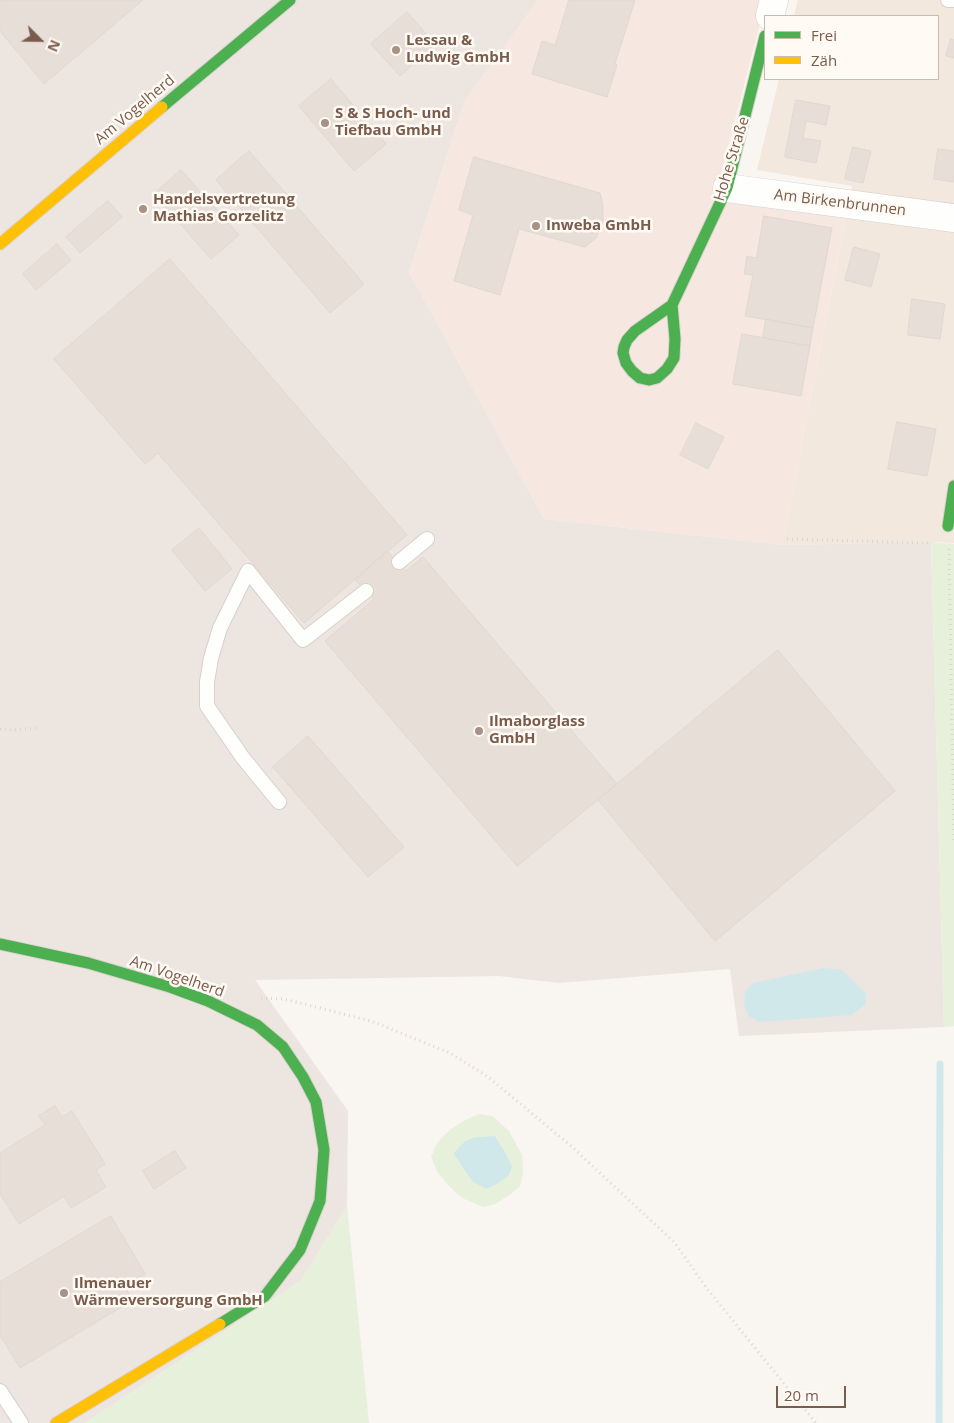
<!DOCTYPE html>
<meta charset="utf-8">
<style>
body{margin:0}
#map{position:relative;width:954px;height:1423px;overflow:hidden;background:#f9f5f0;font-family:"Open Sans",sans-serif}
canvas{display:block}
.legend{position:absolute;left:764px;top:15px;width:175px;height:65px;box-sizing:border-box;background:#fffaf3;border:1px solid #cabbb1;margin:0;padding:6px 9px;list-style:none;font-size:15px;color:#7a5c4d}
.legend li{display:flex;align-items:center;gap:10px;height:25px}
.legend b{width:25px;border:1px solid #cabbb1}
.north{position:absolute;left:15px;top:15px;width:50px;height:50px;-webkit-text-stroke:4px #fffaf3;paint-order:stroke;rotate:113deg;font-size:14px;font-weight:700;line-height:20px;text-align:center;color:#7a5c4d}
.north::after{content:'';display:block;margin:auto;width:18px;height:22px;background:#7a5c4d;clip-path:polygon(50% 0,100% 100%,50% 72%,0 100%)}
.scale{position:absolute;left:776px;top:1386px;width:70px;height:22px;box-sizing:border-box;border:2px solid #7a5c4d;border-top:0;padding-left:6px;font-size:15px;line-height:18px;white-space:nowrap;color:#7a5c4d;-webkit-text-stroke:4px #fffaf3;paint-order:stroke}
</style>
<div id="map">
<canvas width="954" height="1423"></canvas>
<ul class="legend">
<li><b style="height:6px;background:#4caf50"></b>Frei</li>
<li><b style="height:6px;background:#ffc107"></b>Zäh</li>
</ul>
<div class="north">N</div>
<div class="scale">20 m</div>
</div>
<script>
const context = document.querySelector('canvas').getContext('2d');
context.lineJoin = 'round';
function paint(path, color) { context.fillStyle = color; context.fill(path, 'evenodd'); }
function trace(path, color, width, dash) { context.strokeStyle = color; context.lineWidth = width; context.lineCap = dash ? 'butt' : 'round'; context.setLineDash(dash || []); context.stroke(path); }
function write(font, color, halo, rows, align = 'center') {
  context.font = font + ' "Open Sans",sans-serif'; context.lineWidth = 5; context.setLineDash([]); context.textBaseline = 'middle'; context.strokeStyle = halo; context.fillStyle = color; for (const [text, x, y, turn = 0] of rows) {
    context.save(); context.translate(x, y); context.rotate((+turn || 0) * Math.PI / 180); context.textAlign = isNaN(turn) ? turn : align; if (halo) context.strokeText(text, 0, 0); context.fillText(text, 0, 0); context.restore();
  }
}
paint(new Path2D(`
 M798 0H954V543L931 542 782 545 852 186 757 170 779 79H938V16H794Z`), '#f2e8de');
paint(new Path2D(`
 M538 0H766L715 198 846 216 782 545 544 519 409 272 464 102Z`), '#f6e8e1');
paint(new Path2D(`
 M0 0H538L464 102 409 272 544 519 782 545 931 542 944 1027 739 1036 730 969 559 983 499 976 255 980 348 1111 347 1206 301 1281 85 1423H0Z`), '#ede5e0');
paint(new Path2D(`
 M931 542 954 544V1026L944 1027Z
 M480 1114 492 1116 509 1131 522 1155 523 1174 520 1186 511 1194 495 1204 483 1207 462 1198 450 1187 438 1173 431 1157C434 1152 435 1146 438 1142 449 1129 464 1119 480 1114Z
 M347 1206 369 1423H85L301 1281Z`), '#e7f0db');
paint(new Path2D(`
 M824 968 842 970 866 994V1003L852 1015 759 1022 749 1016 744 1005 745 992 753 983Z
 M495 1136 506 1154 512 1167 509 1175 497 1184 486 1189 472 1181 454 1154C467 1135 474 1138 495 1136Z`), '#d0e8ea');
trace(new Path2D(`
 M939 1423 940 1064`), '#d0e8ea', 7);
const building = new Path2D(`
 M0 0H143L44 84 0 31Z
 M569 0H635L615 64 617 65 607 97 532 74 542 41 555 45Z
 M407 12 435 44 400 76 371 44Z
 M951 39 954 40V58L946 56Z
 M331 79 386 144 354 171 299 106Z
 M796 100 830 106 826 125 806 121 803 138 821 141 816 163 785 157Z
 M853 147 871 151 863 183 845 179Z
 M938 149 954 151V182L934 179Z
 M249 151 364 284 330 313 216 180Z
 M474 157 600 193 603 205V222L596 238 585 247 519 229 500 295 454 281 473 215 459 210Z
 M181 170 239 235 211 259 154 194Z
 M108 201 122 217 80 253 66 237Z
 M764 216 832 228 813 328 745 316 753 275 744 274 747 256 756 258Z
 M57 244 71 260 36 290 23 274Z
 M854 247 880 254 871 287 845 280Z
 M170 259 407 535 304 623 158 453 145 464 54 359Z
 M912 299 945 304 940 339 908 335Z
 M766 319 813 328 810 346 763 338Z
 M742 334 810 346 801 396 733 384Z
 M897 422 936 429 927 476 888 469Z
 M696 423 724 437 708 469 680 455Z
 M199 528 232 569 205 591 172 550Z
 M387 551 406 571 423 557 617 784 517 866 325 641 374 599 355 580Z
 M778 650 895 791 715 941 598 800Z
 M308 736 404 847 368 877 273 767Z
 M55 1106 62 1117 72 1111 105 1164 96 1170 106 1187 71 1208 64 1196 19 1224 0 1194V1153L45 1125 39 1116Z
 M175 1151 186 1168 154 1189 143 1171Z
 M111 1216 145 1274 124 1286 133 1300 20 1368 0 1335V1282Z`);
paint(building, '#e6ded7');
trace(building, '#e2d8d2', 1);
const lane = new Path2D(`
 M948 0H954
 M399 562 427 539
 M279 802 243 758 207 706V682L211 658 220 628 248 571 303 640 366 591
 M0 1391 21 1423`);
const street = new Path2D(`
 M770 16 774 0
 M727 188 954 218`);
const fast = new Path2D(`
 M162 107 290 0
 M672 305 635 331 627 340 624 347 623 353 626 363 632 371 640 378 649 380 657 378 667 369 674 358 675 339 672 305 727 188 765 36
 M948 526 954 486
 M0 944 88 963 170 987 208 1001 257 1025 283 1047 303 1077 316 1102 324 1150 320 1201 300 1250 265 1296 220 1324`);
const slow = new Path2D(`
 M0 244 162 107
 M56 1423 220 1324`);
trace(lane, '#d7d1cb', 16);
trace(street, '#d7d1cb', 29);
trace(fast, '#d9d2cb', 13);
trace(slow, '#d9d2cb', 13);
trace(new Path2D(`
 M787 539 928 543
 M949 549 954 843
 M0 729 12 730 37 728
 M261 998 284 999 371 1021 450 1053 487 1076 571 1146 674 1242 708 1290 816 1423`), '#dcd5d0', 3, [1, 4]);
trace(lane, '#fefefd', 14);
trace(street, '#fefefd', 28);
trace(fast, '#4caf50', 11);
trace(slow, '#ffc107', 11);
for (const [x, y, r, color] of [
 [396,50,5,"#a69286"],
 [325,123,5,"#a69286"],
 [143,209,5,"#a69286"],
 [536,226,5,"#a69286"],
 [479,731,5,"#a69286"],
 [64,1293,5,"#a69286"]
]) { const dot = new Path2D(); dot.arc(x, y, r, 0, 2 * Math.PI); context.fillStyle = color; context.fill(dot); trace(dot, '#fffaf3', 2); }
write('bold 15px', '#7a5c4d', '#fffaf3', [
 ["Lessau &",406,41],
 ["Ludwig GmbH",406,58],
 ["S & S Hoch- und",335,114],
 ["Tiefbau GmbH",335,131],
 ["Handelsvertretung",153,200],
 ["Mathias Gorzelitz",153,217],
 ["Inweba GmbH",546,226],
 ["Ilmaborglass",489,722],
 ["GmbH",489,739],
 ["Ilmenauer",74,1284],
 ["Wärmeversorgung GmbH",74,1301]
], 'left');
write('15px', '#7a5c4d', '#fffaf3', [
 ["Am Vogelherd",135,110,-40],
 ["Hohe Straße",732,159,-73],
 ["Am Birkenbrunnen",840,203,7],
 ["Am Vogelherd",177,977,19]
]);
</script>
